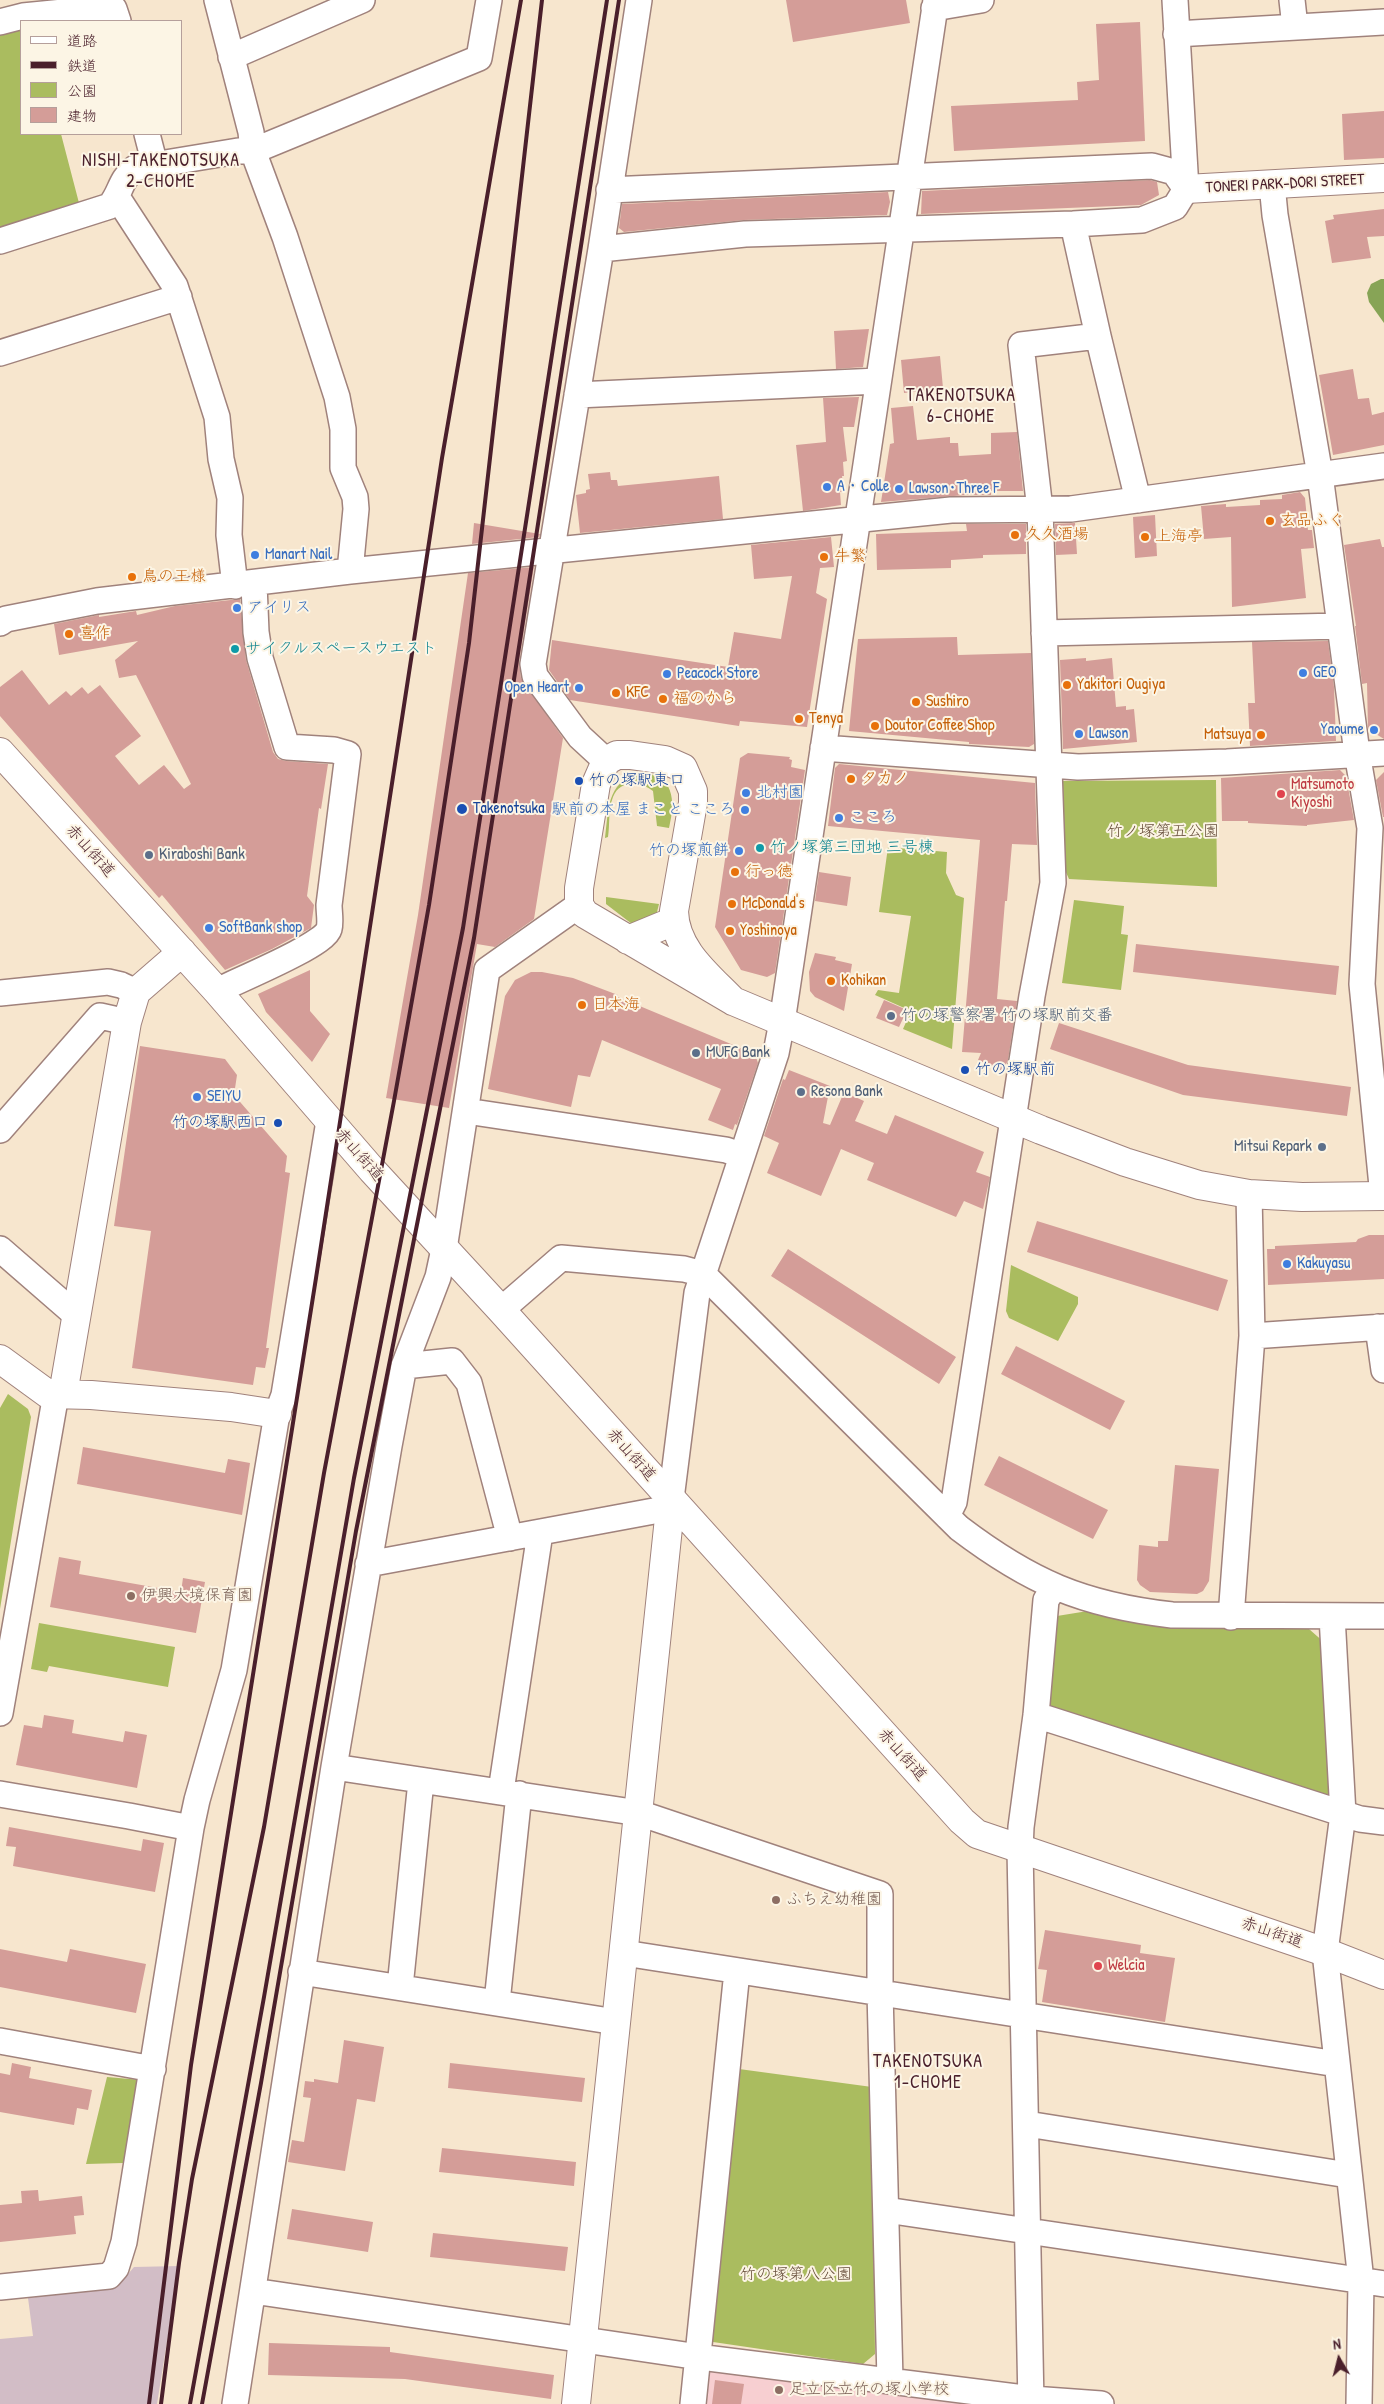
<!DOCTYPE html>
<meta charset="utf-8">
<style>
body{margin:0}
#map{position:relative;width:1384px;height:2404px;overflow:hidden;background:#f7e6ce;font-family:"Patrick Hand","Klee One",sans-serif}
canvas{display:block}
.legend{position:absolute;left:20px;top:20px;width:162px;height:115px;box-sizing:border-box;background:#fcf5e5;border:1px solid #b59f9b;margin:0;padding:6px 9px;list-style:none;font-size:15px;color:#4a1f2b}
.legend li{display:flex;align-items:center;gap:10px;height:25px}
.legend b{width:25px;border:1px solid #b59f9b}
.north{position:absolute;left:1314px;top:2334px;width:50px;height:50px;-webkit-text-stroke:4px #fcf5e5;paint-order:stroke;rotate:352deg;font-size:14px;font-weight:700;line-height:20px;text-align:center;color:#4a1f2b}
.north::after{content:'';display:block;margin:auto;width:18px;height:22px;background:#4a1f2b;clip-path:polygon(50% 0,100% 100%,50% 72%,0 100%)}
</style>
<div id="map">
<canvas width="1384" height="2404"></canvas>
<ul class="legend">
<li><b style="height:6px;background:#fff"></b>道路</li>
<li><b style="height:6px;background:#4a1f2b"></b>鉄道</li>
<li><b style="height:14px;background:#aabc5f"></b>公園</li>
<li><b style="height:14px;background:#d49d98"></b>建物</li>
</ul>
<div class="north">N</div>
</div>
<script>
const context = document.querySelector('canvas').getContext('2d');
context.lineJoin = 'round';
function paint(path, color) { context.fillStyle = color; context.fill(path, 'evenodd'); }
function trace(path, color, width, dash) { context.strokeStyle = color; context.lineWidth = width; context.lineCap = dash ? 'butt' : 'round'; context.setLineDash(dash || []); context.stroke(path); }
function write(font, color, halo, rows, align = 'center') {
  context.font = font + ' "Patrick Hand","Klee One",sans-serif'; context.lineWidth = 4; context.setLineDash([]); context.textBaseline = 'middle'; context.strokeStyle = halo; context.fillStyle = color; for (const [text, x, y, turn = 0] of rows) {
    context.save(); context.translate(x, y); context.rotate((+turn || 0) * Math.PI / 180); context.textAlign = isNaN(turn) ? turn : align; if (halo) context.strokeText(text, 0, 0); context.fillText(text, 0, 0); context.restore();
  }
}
paint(new Path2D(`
 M713 2371 962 2404H702L705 2375Z`), '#f7cfd1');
paint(new Path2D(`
 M179 2266 157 2404H0V2339L33 2336 28 2298 117 2287 134 2267Z`), '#d2bdc6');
paint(new Path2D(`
 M21 27V134H61L79 203 0 228V33Z
 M638 773C674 772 676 800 669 828L657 826 653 791C641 781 620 779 613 797 608 809 610 825 608 837L605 838C609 809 606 784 638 773Z
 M1216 780 1217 887 1069 879 1064 868 1063 781Z
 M888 847 947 852 946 873 956 895 964 898 952 1049 903 1029 911 1011 875 995 878 990 899 993 911 916 879 912Z
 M606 897 659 904 655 920 632 924 606 904Z
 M1074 900 1124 906 1121 934 1128 935 1121 990 1062 983Z
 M1011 1265 1078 1297V1304L1058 1341 1009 1318 1006 1311Z
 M8 1394 28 1409 31 1417 0 1609V1408Z
 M1094 1610 1184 1627 1309 1629 1326 1644 1337 1792 1325 1801 1044 1705 1057 1616Z
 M39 1623 175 1647 168 1687 49 1666 47 1672 31 1669Z
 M739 2069 872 2087 875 2354 863 2364 713 2342 710 2333Z
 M107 2077 141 2080 129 2157 123 2163 86 2164Z`), '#aabc5f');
paint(new Path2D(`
 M1381 279H1384V323L1369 302 1367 293 1371 284Z`), '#87a456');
paint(new Path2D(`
 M786 0H906L910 23 793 42Z
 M1140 22 1145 141 954 151 951 106 1078 100 1077 82 1099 80 1096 24Z
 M1384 111V158L1344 160 1342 114Z
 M1150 180 1157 182 1159 195 1141 205 921 214 922 191Z
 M888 192 890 202 887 215 744 220 624 232 619 228 622 204Z
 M1384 209V236L1367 237 1371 258 1332 263 1325 221 1334 219 1333 215Z
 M869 329 863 367 836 369 834 331Z
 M940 356 943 388 904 393 901 360Z
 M1353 369 1358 399 1369 398 1372 415 1384 412V445L1333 455 1319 375Z
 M859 397 854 427H843L847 461 843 462 844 476H842L844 492H840L841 505 803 511 796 445 826 442 823 398Z
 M913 406 917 440 950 437V443H958L959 456 991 454V433L1017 432 1023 491H991V495H966L881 502 890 444 894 443 891 408Z
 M610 472 611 480H617L618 486 719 476 723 519 580 533 576 495 586 493V490L590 489 588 474Z
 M1300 492 1305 498 1308 530H1312L1314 548 1301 549 1306 598 1232 607 1231 537 1204 539 1201 506 1226 504V507L1260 505V500L1282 499V495Z
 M1155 515 1157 556 1135 558 1133 517Z
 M474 523 540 534 539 537 472 544Z
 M1075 523 1077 554 1056 555 1055 524Z
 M966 524H1026V554L983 555V558L951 560V568L877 570 876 534 967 531Z
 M831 537 834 567 820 568 816 593 827 599 807 727 740 721 739 726 570 700 549 670 552 640 728 667 734 632 781 639 792 576 754 579 751 545Z
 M1380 539 1382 547H1384V739L1368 729 1367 683 1362 684 1355 626H1356L1344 545Z
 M534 567 519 662 521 678 563 738 534 919 495 947 477 944 449 1108 386 1098 418 915 468 573Z
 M240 599 246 660 273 752 278 759 286 761 328 764 321 809 319 808 307 896 314 905 311 928 272 949 225 970 162 895 159 898 0 716V687L22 670 49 705 66 691 71 696 82 687 88 694 100 685 141 736 115 756 139 785 164 765 184 789 191 784 136 675 119 678 115 660 138 641 59 655 54 624 99 615V617L136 611 137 615 175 606Z
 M957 637 958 655 1031 653 1034 744 1029 747 969 744V742L849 731 858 639Z
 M1328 641 1334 687 1336 741 1250 746 1248 703H1255L1252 642Z
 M1086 658V661L1112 658 1116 707 1126 706V710L1134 709 1137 742 1063 749 1060 660Z
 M748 753 790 757 789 759 792 760 791 767 805 770 775 973 767 977 741 970 715 927 740 758Z
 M839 764 1035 783 1037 845 1012 844 1007 901H1005L997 999 1017 1001 1008 1060 1003 1071 978 1060 981 1053 962 1052 980 840 828 826 835 768Z
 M1340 770 1346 776 1354 820 1307 825V826L1248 823V821H1222L1221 778Z
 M1384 772V817H1383L1376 780Z
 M819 872 851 877 847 906 815 901Z
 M1136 944 1339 966 1336 995 1133 972Z
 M815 953 836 957 835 960 852 964 844 1011 815 997 810 991 809 972Z
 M310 970V1011L330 1034 312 1062 266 1012 258 994Z
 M531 972H542L573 978 618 995V997L755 1054 758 1063 737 1125 735 1124 733 1130 708 1120 721 1089 602 1040 590 1077 578 1075 571 1107 488 1089 505 996 515 980Z
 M884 1000 907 1010 899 1027 876 1018Z
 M1059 1023 1188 1065 1351 1087 1347 1116 1183 1095 1050 1049Z
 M140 1046 225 1059 237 1075 234 1095 287 1156 285 1172 290 1173 266 1348H269L265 1368 256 1367 253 1385 132 1368 151 1231 114 1226Z
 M789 1070 830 1086 823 1123 830 1125 844 1092 864 1101 855 1121 887 1134 895 1115 984 1152 976 1172 990 1177 983 1209 964 1201 956 1217 867 1180 874 1163 841 1149 821 1196 767 1173 779 1143 764 1136 783 1079 785 1080Z
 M1037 1221 1228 1280 1218 1311 1027 1252Z
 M1369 1235H1384V1279L1268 1285 1267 1249H1275V1246L1356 1242 1358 1239Z
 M788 1249 956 1357 939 1384 771 1276Z
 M1016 1346 1125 1401 1110 1430 1001 1374Z
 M83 1447 225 1473 228 1459 250 1463 242 1515 77 1484Z
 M999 1456 1108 1510 1093 1539 984 1485Z
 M1175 1465 1219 1469 1209 1581 1203 1591 1197 1594 1150 1592 1140 1585 1137 1580 1139 1545 1158 1547V1541H1168Z
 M59 1557 81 1561 79 1574 181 1592 183 1578 205 1582 196 1633 50 1607Z
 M44 1715 74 1720 72 1733 123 1742 125 1731 147 1735 137 1788 16 1765 24 1725 42 1728Z
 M9 1827 141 1851 143 1839 164 1843 155 1892 13 1866 16 1847 6 1846Z
 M1045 1930 1141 1945 1140 1953 1175 1958 1165 2022 1042 2002 1047 1970 1038 1969Z
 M0 1949 67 1962 70 1949 146 1964 136 2013 0 1987Z
 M344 2040 384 2047 375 2102 357 2099 345 2171 288 2162 292 2140 304 2142 311 2098 303 2097 305 2081 314 2082V2079L338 2083Z
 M12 2063 31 2067 29 2078 92 2090 88 2110 77 2108 74 2125 0 2112V2073L10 2075Z
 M450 2063 585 2078 582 2102 448 2088Z
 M442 2148 576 2162 574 2186 439 2172Z
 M38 2190 39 2201 82 2196 84 2215 74 2216 76 2234 0 2242V2205L22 2203 21 2191Z
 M292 2209 373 2222 368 2252 287 2239Z
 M433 2233 568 2247 565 2271 430 2257Z
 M269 2343 390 2347V2352L554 2375 551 2399 405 2379 268 2375Z
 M715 2380 744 2384 741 2404H712Z`), '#d49d98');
const street = new Path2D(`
 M217 0 251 132 253 151 285 237 337 397 343 429V468L355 497 356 509 350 571
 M1292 0 1295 27
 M934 8 981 0
 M0 22 23 16 103 8 114 9 118 21
 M1176 34 1384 22
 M231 57 362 0
 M147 134 155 165
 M1272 184 1275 215 1320 475 1357 753 1370 828 1362 984 1383 1196
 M609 190 1152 166 1174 172 1186 189 1175 0
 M117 197 175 286 217 417 221 459 230 498 229 535 235 586
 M1073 224 1098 336 1138 500
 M0 241 110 206C122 191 119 181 135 168L238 151H253L479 58 489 0
 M601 249 745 234 1073 224 1142 220 1175 207 1186 189
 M0 353 179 297
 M577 395 878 381
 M0 623 6 619 97 601 350 571 951 510 1071 509 1384 466
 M1044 633 1340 626
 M823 748 1078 767 1227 762 1384 753
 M606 761 580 737 535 676 533 664 601 249 639 0
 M217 991C236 981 325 945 329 929 331 922 329 912 329 905L348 754 334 750 287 747 260 658 256 632 254 584
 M0 993 108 982 121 985 136 992
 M466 1111 726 1150 741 1155
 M0 1130 100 1016 127 1022
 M0 1249 76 1315
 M501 1310 561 1258 684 1269 703 1274 959 1528C1030 1582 1083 1605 1172 1615L1384 1616
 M1378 1327 1384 1370
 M1252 1336 1384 1327
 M404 1366 452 1361 469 1383 510 1538
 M671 1499 697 1293 776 1053 782 1022 936 0
 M947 1516 954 1502 1032 996 1053 883 1040 510 1021 345 1098 336
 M368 1564 670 1508
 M1332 1616 1343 1814 1325 1952 1361 2281 1359 2404
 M1231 1617 1252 1336 1249 1194
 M0 1713 56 1394
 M1036 1715 1360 1819 1384 1822
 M334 1767 639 1813 880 1894V1992L890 2380
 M501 1791 540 1533
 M0 1794 129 1816 191 1828
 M624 1953 1337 2064
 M301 1972 616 2022
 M400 1987 421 1781
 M497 2002 519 1794
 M0 2041 153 2069
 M1027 2124 1348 2175
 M886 2210 1384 2284
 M0 2287 109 2276 116 2268 124 2242 191 1828 197 1800 234 1670 277 1414 284 1395 329 1121
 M253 2291 699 2357 1032 2399 1101 2404
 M235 2404 334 1767 389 1446 404 1366 438 1277 444 1249 487 970 579 905
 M693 2404 737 1971
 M1031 2404 1020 1849 1021 1827 1036 1715 1046 1600 1054 1588`);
const secondary = new Path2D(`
 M1186 189 1384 178
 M0 752 217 991 372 1170 501 1310 962 1821 977 1834 1325 1952 1384 1975
 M628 940 674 921
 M733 1001C708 975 675 950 674 911L693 803V791L683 768 665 760 630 755H617L606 761 596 784 579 888V905L585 914 733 1001 1041 1130 1125 1162 1199 1185 1249 1194 1302 1197 1384 1196
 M0 1359 48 1394 91 1395 231 1407 277 1414
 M63 1394 127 1022 136 992 182 952
 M576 2404 671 1499`);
trace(street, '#a0827c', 28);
trace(secondary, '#a0827c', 30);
trace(street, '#fff', 25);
trace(secondary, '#fff', 28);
trace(new Path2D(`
 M149 2404 191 2065 316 1278 442 458 521 0
 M161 2404 179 2263 192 2179 264 1827 324 1473 394 1101 429 905 469 643 542 0
 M190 2404 264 1997 354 1478 463 928 607 0
 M202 2404 261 2083 356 1531 474 938 619 0`), '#4a1f2b', 4);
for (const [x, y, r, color] of [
 [827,487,5,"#3f7fe0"],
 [899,489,5,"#3f7fe0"],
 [1270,521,5,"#e8710a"],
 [1015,535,5,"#e8710a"],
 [1145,537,5,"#e8710a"],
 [255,555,5,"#3f7fe0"],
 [824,557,5,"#e8710a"],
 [132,577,5,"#e8710a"],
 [237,608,5,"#3f7fe0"],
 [69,634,5,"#e8710a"],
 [235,649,5,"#0f9aa8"],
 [1303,673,5,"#3f7fe0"],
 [667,674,5,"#3f7fe0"],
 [1067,685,5,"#e8710a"],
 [579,688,5,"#3f7fe0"],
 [616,693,5,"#e8710a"],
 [663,699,5,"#e8710a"],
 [916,702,5,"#e8710a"],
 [799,719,5,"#e8710a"],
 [875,726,5,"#e8710a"],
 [1374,730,5,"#3f7fe0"],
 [1079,734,5,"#3f7fe0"],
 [1261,735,5,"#e8710a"],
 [851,779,5,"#e8710a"],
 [579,781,5,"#1a4fb4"],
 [746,793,5,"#3f7fe0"],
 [1281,794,5,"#e0444e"],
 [462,809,6,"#1a4fb4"],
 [745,810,5,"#3f7fe0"],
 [839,818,5,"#3f7fe0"],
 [760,848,5,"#0f9aa8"],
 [739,851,5,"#3f7fe0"],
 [149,855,5,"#5c6f8a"],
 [735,872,5,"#e8710a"],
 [732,904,5,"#e8710a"],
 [209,928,5,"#3f7fe0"],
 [730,931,5,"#e8710a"],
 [831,981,5,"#e8710a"],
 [582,1005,5,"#e8710a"],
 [891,1016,5,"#5c6f8a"],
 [696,1053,5,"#5c6f8a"],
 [965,1070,5,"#1a4fb4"],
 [801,1092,5,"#5c6f8a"],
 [197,1097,5,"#3f7fe0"],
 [278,1123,5,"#1a4fb4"],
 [1322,1147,5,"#5c6f8a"],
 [1287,1264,5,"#3f7fe0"],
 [131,1596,5,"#8d6e63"],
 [776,1900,5,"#8d6e63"],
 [1098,1966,5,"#e0444e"],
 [779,2390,5,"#8d6e63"]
]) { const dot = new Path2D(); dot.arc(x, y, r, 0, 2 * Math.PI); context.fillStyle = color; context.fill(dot); trace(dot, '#fcf5e5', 2); }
write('16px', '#4a1f2b', '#fcf5e5', [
 ["TONERI PARK-DORI STREET",1285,184,-3],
 ["赤山街道",90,851,48],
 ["赤山街道",359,1155,49],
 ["赤山街道",631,1455,48],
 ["赤山街道",902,1755,48],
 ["赤山街道",1272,1933,19]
]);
write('16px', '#366cbe', '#fcf5e5', [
 ["A・Colle",837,487],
 ["Lawson･Three F",909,489],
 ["Manart Nail",265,555],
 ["アイリス",247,608],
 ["GEO",1313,673],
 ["Peacock Store",677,674],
 ["Open Heart",569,688,"right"],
 ["Yaoume",1364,730,"right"],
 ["Lawson",1089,734],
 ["北村園",756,793],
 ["駅前の本屋 まこと こころ",735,810,"right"],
 ["こころ",849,818],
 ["竹の塚煎餅",729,851,"right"],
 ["SoftBank shop",219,928],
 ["SEIYU",207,1097],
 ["Kakuyasu",1297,1264]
], 'left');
write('16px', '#c56008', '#fcf5e5', [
 ["玄品ふぐ",1280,521],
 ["久久酒場",1025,535],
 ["上海亭",1155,537],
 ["牛繁",834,557],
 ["鳥の王様",142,577],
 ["喜作",79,634],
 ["Yakitori Ougiya",1077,685],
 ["KFC",626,693],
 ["福のから",673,699],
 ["Sushiro",926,702],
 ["Tenya",809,719],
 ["Doutor Coffee Shop",885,726],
 ["Matsuya",1251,735,"right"],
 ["タカノ",861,779],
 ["行っ徳",745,872],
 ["McDonald's",742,904],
 ["Yoshinoya",740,931],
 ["Kohikan",841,981],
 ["日本海",592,1005]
], 'left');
write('16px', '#0d838f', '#fcf5e5', [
 ["サイクルスペースウエスト",245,649],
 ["竹ノ塚第三団地 三号棟",770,848]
], 'left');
write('16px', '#164399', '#fcf5e5', [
 ["竹の塚駅東口",589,781],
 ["Takenotsuka",473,809],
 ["竹の塚駅前",975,1070],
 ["竹の塚駅西口",268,1123,"right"]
], 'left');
write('16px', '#be3a42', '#fcf5e5', [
 ["Matsumoto",1291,785],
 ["Kiyoshi",1291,803],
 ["Welcia",1108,1966]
], 'left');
write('16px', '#674e3b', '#fcf5e5', [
 ["竹ノ塚第五公園",1163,832],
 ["竹の塚第八公園",796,2275]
]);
write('16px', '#4e5e75', '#fcf5e5', [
 ["Kiraboshi Bank",159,855],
 ["竹の塚警察署 竹の塚駅前交番",901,1016],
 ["MUFG Bank",706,1053],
 ["Resona Bank",811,1092],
 ["Mitsui Repark",1312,1147,"right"]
], 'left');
write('16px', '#785e54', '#fcf5e5', [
 ["伊興大境保育園",141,1596],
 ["ふちえ幼稚園",786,1900],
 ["足立区立竹の塚小学校",789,2390]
], 'left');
context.letterSpacing = '1px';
write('18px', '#4a1f2b', '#fcf5e5', [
 ["NISHI-TAKENOTSUKA",161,161],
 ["2-CHOME",161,182],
 ["TAKENOTSUKA",961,396],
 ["6-CHOME",961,417],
 ["TAKENOTSUKA",928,2062],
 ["1-CHOME",928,2083]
]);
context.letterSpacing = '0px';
</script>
